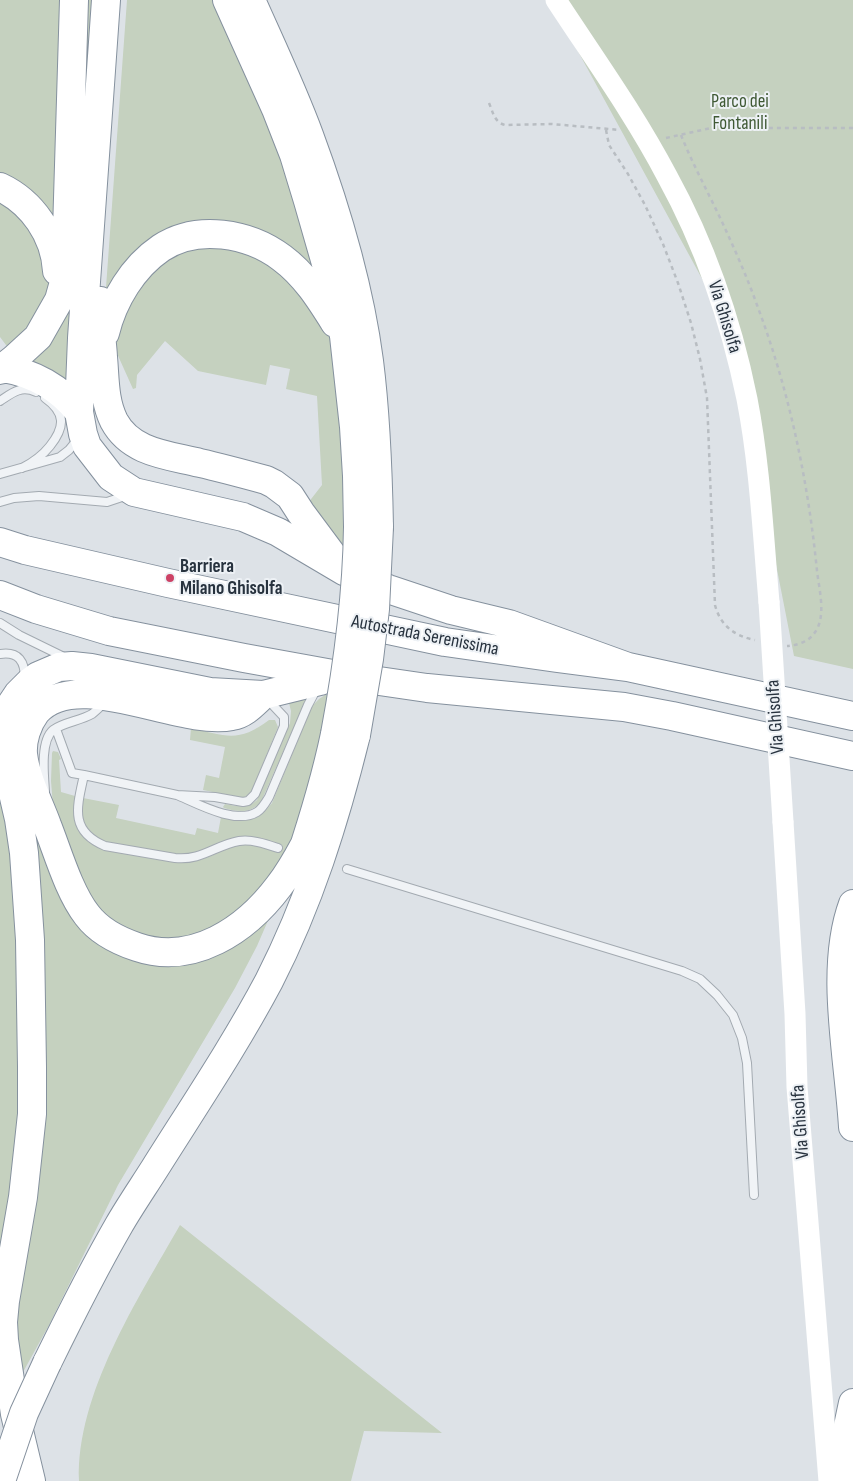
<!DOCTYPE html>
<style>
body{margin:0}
canvas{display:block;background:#dde2e7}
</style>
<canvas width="853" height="1481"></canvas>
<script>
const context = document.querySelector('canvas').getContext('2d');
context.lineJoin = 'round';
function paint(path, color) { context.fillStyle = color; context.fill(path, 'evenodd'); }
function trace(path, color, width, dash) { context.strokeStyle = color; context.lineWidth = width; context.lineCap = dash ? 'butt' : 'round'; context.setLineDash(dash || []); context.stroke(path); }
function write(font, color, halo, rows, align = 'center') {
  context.font = font + ' "Sofia Sans Condensed",sans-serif'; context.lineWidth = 4; context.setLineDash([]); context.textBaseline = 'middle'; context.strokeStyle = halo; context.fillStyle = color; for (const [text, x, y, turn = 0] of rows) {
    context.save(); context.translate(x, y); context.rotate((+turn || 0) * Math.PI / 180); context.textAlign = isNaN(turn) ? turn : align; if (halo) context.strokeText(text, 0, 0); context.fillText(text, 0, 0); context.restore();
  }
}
paint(new Path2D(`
 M0 0H67L60 243 0 181Z
 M80 0H99L74 392 25 362 50 332Z
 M127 0H220L318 254 314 282 200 228 105 301Z
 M550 0H853V669L794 656 730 330Z
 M0 196 31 222 50 279 49 293 12 353 0 337Z
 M210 241 283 266 323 323 332 342 339 363 349 554 308 503 322 485 317 396 286 389 290 369 270 365 266 385 198 371 165 341 137 375 136 388 133 389 115 349V332L154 262Z
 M49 680H55L56 682C48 688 40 691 33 697 11 715 12 739 17 765L66 889 84 921 105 941 127 952 150 958H189L210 951 231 940 264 911 270 913V916L257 946 235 988 118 1185 49 1325 17 1383 11 1356 9 1327 12 1294 31 1190 37 1126V1054L35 962 29 852 23 810 12 764 9 745V729L13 713 20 701 29 692Z
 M308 695 261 802C250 814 238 812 224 808L223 807 225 804C237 806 247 809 257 800L290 723 291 711 289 703 290 701Z
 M325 695H330L305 824 261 896 203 939 137 940 91 907 53 806 51 781 52 753 53 751 58 752 61 759 59 760 61 792 75 796C75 825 75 837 104 849 132 854 163 864 192 861 211 860 226 845 244 844 255 844 267 848 278 851L280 844 252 837 198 853 175 855 107 843C83 835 81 821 83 798L119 805 116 818 195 835 197 828 218 833 221 817 237 820H249L258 817 265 811 272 803 312 706 319 699Z
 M269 720H275L278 727 251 793 248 796 242 798 203 790 206 775 219 778 225 747 190 740 191 728C226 736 239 743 269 720Z
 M0 787 12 807 24 1091 0 1285Z
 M180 1225 442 1433 364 1431 351 1481H79C76 1394 138 1299 180 1225Z`), '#c5d1bf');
const lane = new Path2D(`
 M0 401C12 393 21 385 36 392
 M22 468C34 462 42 456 50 446 65 427 66 413 45 398
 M0 474 60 457 69 450 78 439
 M0 502 14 498 39 496 107 502 128 495
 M0 623 19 635 64 657
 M0 654C19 651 25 662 25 679
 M268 700 284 717V726L255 794 248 801 243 802 215 797 177 795C198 804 236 825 257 812 262 809 266 802 269 797L308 705 316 690
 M56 729 72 773 84 775
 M45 791C44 776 40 741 53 730 64 722 80 721 92 714 96 711 100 707 104 703
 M177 795 84 775C77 807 69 831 105 846L175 858C201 861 216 845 239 841 252 839 266 844 278 848
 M347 869 682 971 700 979 717 995 733 1015 742 1038 747 1063 754 1195`);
const highway = new Path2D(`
 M106 0 82 338 79 412 83 434 87 446 111 477 134 492 243 517 278 532 344 571 388 589 451 610 509 624 628 667
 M227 0 276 109 294 155 308 201 335 295 344 336 354 427 357 476 358 527
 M251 0C271 45 292 89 309 135 336 208 359 284 369 361 376 416 378 472 379 527
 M0 187C32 202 55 235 57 271
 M100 301C98 320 102 338 103 357 105 379 104 401 114 421 131 453 168 455 200 463 222 468 244 474 266 480L274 484 290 496 301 513 336 560
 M105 333C113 300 133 267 161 248 197 224 249 233 282 258 305 275 320 299 335 323
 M3 368C33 373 60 388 79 412
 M0 370 14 359 38 337 59 300 64 282 66 265 74 0
 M0 542 25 550 168 583 445 642 557 658 628 667 853 716
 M0 595 36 609 109 631 244 658 338 675 427 688 624 707 672 716 853 756
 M263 695C254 703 245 714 232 716 179 727 77 665 36 712 27 724 22 740 23 754 26 779 39 803 47 825 58 853 69 892 87 915 99 931 119 941 137 947 193 966 246 930 279 886 289 873 297 859 305 844
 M299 862C313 820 326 777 335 734
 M853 904C829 969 849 1058 853 1127
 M47 1363C70 1316 93 1270 119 1225 130 1206 143 1187 155 1168 194 1106 235 1045 269 981 309 903 335 820 356 735
 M31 1481 15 1414 4 1340 3 1322 5 1301 23 1197 28 1151 32 1114V1067L30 940 24 853 19 819 3 750 2 737 3 725 10 706 18 694 30 682 38 676 59 667 72 666 91 668 210 692 263 695 320 681 338 675
 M839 1481 841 1459 853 1403`);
trace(lane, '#a3aab1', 10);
trace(highway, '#85919e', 30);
trace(new Path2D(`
 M489 103C493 112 494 122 505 125L552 124 620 130
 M606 130 609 145 628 174 645 205 663 244 678 283 691 323 700 359 707 398 715 605C720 625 734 636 755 640
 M681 135C693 165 709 194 723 224 735 250 747 277 757 305 789 390 808 480 817 571 819 588 825 611 818 627 812 640 801 645 787 646
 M666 138 711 128H853`), '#b8bdc2', 2.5, [4, 4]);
trace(lane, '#f0f3f6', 8);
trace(new Path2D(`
 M556 0C594 58 635 115 667 176 705 245 731 321 747 399 760 466 763 534 769 602
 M783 822 795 1014 797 1087 829 1481`), '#fff', 21);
trace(highway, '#fff', 28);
const highwayBridge = new Path2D(`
 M335 734C348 665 357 597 358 527
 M356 735 369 659 375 609 379 527
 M1 1481 24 1413 47 1363`);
trace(highwayBridge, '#85919e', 30, []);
trace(new Path2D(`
 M769 602 783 822`), '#fff', 21);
trace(highwayBridge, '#fff', 28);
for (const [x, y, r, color] of [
 [170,578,5,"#cd4265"]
]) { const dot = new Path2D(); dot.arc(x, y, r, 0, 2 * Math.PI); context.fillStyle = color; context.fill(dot); trace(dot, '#edf1f5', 2); }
write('19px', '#3f5934', '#edf1f5', [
 ["Parco dei",740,102],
 ["Fontanili",740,124]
]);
write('19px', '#27323e', '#edf1f5', [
 ["Via Ghisolfa",724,317,73],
 ["Autostrada Serenissima",425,636,11],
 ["Via Ghisolfa",776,717,-94],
 ["Via Ghisolfa",801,1122,-94]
]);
write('bold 19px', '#27323e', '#edf1f5', [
 ["Barriera",180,567],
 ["Milano Ghisolfa",180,589]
], 'left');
</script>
